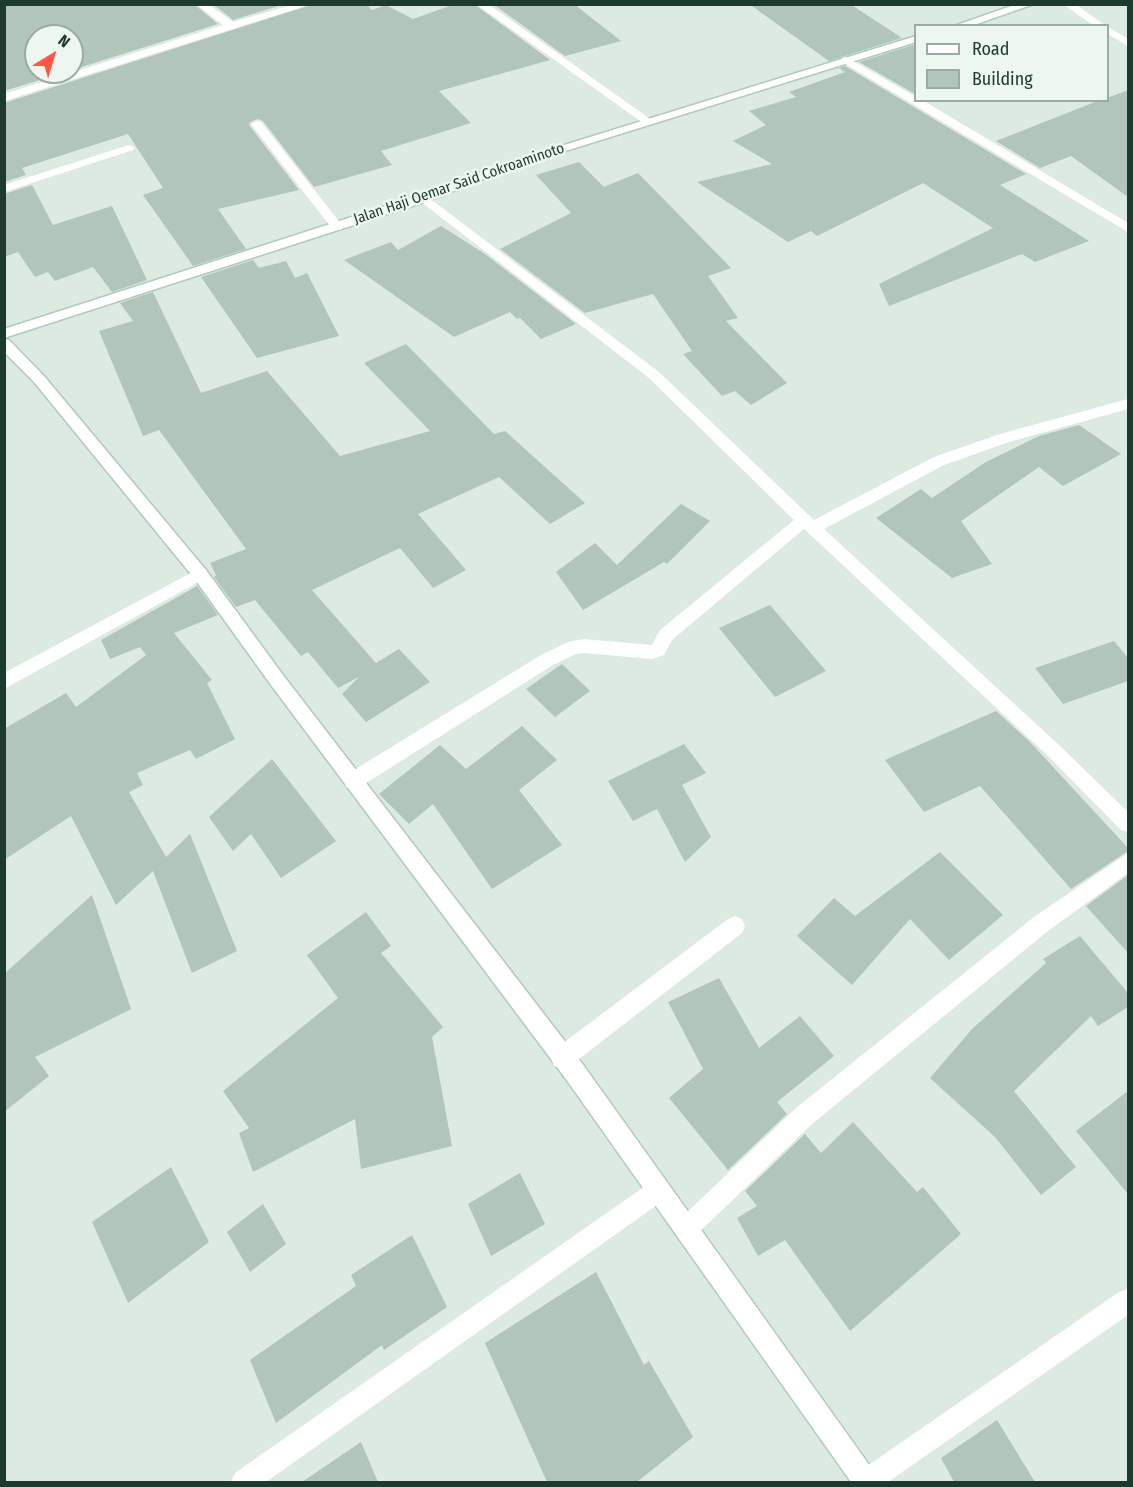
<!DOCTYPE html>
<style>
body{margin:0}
#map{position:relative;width:1133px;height:1487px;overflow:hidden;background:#dceae2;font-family:"Fira Sans Condensed",sans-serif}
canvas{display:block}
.frame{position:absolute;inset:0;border:6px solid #1d3a2e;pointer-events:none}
.legend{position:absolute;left:914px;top:24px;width:195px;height:78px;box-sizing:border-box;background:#edf7f0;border:2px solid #9aaba2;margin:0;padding:8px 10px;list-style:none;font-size:18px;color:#1d3a2e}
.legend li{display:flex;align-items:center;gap:12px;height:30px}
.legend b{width:30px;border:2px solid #9aaba2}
.north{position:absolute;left:24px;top:24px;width:60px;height:60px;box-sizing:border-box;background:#edf7f0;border:2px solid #9aaba2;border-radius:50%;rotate:38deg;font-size:16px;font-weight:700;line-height:24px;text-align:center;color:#1d3a2e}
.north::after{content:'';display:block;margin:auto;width:21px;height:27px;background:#ff5646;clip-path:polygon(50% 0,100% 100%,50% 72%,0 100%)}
</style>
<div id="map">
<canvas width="1133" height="1487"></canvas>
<div class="frame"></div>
<ul class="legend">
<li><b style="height:8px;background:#fff"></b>Road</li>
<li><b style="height:16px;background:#b1c5ba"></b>Building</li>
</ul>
<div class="north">N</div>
</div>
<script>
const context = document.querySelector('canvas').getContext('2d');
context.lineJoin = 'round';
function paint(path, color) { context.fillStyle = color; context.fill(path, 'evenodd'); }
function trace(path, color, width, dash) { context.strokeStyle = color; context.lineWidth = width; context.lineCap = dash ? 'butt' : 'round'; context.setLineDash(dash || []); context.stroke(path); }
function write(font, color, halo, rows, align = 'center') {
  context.font = font + ' "Fira Sans Condensed",sans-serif'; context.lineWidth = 5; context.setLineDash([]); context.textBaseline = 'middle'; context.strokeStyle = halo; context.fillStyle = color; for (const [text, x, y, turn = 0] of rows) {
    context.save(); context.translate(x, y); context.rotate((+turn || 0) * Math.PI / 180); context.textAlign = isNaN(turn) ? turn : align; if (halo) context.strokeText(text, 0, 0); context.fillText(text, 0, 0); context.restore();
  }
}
paint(new Path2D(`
 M4 4H194L218 24 72 70V36H36V72H66L4 91Z
 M213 4H285L233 20Z
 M314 4H366L372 10 386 5 413 19 455 4H474L550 60 439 91 471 123 381 151 392 165 314 187 263 121 258 119 250 122 249 125 299 190 218 209 246 249 193 266 143 195 163 188 128 134 22 168 26 175 4 182V103Z
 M493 4H574L621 41 565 56Z
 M749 4H850L902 38 829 61Z
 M913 45 915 47V94L859 62Z
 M845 66 1026 174 1000 185 1089 241 1035 262 1022 254 889 306 879 284 993 228 923 183 817 236 811 231 788 242 697 182 772 164 733 141 766 125 749 111 796 97 789 92 845 72 839 68Z
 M1128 90V197L1071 156 1040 168 996 141 1100 100H1107V98Z
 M579 162 604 187 638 173 731 268 708 276 738 318 726 321 787 383 751 405 735 391 722 396 683 354 692 351 653 294 585 313 500 249 571 213 536 175Z
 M32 185 53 225 112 206 147 280 112 292 93 267 55 281 48 272 35 277 18 252 4 257V194Z
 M441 226 485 254 576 324 541 339 520 318 517 319 510 312 454 337 344 260 391 242 398 250Z
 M253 260 259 268 286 261 295 278 307 273 339 336 257 358 201 277Z
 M153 292 201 393 267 371 340 456 430 431 364 363 406 344 494 434 505 431 585 503 550 524 499 477 418 514 466 570 433 588 400 548 312 590 376 663 399 649 430 682 366 722 342 694 359 677 338 688 308 652 301 656 255 600 236 607 214 577 216 575 210 563 246 549 159 430 143 436 99 331 133 321 120 303Z
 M1079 425 1121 454 1063 486 1039 467 961 521 992 564 952 578 876 518 921 489 932 498 986 462 1039 436Z
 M681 504 710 521 667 564 664 562 583 610 556 572 595 543 617 565Z
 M197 586 218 615 174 633 212 680 207 683 235 739 196 759 190 750 137 773 143 785 129 792 166 857 190 834 237 951 192 973 153 871 116 905 71 816 4 860V729L66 693 76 707 146 655 140 647 110 659 101 640Z
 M770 605 826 671 775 697 719 628Z
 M1114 641 1128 658V681L1063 704 1035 668Z
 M562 664 590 691 555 717 526 689Z
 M996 711 1029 741 1128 848V851L1071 889 980 786 924 812 885 760Z
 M522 726 557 760 519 790 562 845 492 889 433 804 409 824 379 794 440 745 466 769Z
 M684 744 706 773 682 785 711 837 685 862 657 809 633 821 608 781Z
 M272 759 336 841 281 878 251 834 233 851 209 817Z
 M940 852 1003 915 949 960 910 919 852 985 797 936 834 898 855 916Z
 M1128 875V953L1086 906Z
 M92 895 131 1009 35 1057 49 1076 4 1112V974Z
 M366 912 391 946 381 953 443 1027 432 1037 452 1146 361 1169 355 1119 253 1172 239 1133 249 1128 223 1091 338 998 307 955Z
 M1080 936 1128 993V1007L1098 1026 1091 1016 1014 1091 1076 1167 1041 1195 995 1137 930 1078 972 1029 1046 963 1043 959Z
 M719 978 759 1048 800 1016 834 1056 777 1102 787 1114 728 1170 669 1098 703 1069 668 1002Z
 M1128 1091V1194L1076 1131Z
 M853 1122 917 1192 923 1187 961 1234 850 1331 785 1240 758 1256 737 1218 757 1206 745 1191 805 1134 821 1153Z
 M171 1167 209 1242 128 1303 92 1222Z
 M520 1173 545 1224 491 1256 468 1204Z
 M263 1204 286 1244 250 1272 227 1232Z
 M412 1235 447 1307 384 1350 382 1345 276 1423 250 1360 356 1286 351 1275Z
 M596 1272 644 1365 649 1361 693 1437 637 1482H547L485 1343Z
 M997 1420 1035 1482H954L941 1458Z
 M361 1442 378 1482H302Z`), '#b1c5ba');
const secondary = new Path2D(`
 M1017 4H1034L971 26H954Z
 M916 36V42L514 167 428 201 4 338V329L420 195 506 163Z
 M4 339 9 340 44 376 206 570 283 675 584 1066 875 1473 879 1482H851L568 1082 271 685 194 578 34 382 4 352Z`);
trace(secondary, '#afcbbc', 3);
paint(new Path2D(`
 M129 145 135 148 133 150 4 192V185Z`), '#fff');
paint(new Path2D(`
 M196 4H208L233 22 295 4H312L4 101V94L223 25Z
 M476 4H488L653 121 647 124 643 123Z
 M1063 4H1075L1106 26H1094Z
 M1108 27 1128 39V46L1108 34Z
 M846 57 916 97V100H922L1128 223V232L842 62V58Z
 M257 121 261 122 341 224V230H333L251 124Z
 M424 194 659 372 814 520 934 457 1000 434 1128 399V409L1009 442 944 465 824 529 1058 744 1128 812V832L1121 830 1046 754 804 529 672 640 664 655 652 659 584 653 576 654 553 665 360 787 353 789 346 787 344 781 346 775 541 655 568 642 584 639 652 645 660 630 794 520 649 378 420 201 418 198Z
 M200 568 206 570 208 574 206 578 4 689V673Z
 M1128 853V873L1048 931 812 1124 694 1237 686 1241 678 1237 674 1229 678 1221 796 1108 1034 917Z
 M735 916 742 919 745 926 742 933 570 1066 562 1069 554 1066 551 1058 554 1050 728 919Z
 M659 1179 667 1182 670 1190 667 1198 266 1482H231L235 1473 651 1182Z
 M1128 1289V1315L888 1482H853L857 1473 1119 1292Z`), '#fff');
paint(secondary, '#fff');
write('15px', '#1d3a2e', '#edf7f0', [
 ["Jalan Haji Oemar Said Cokroaminoto",459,184,-19]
]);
</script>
